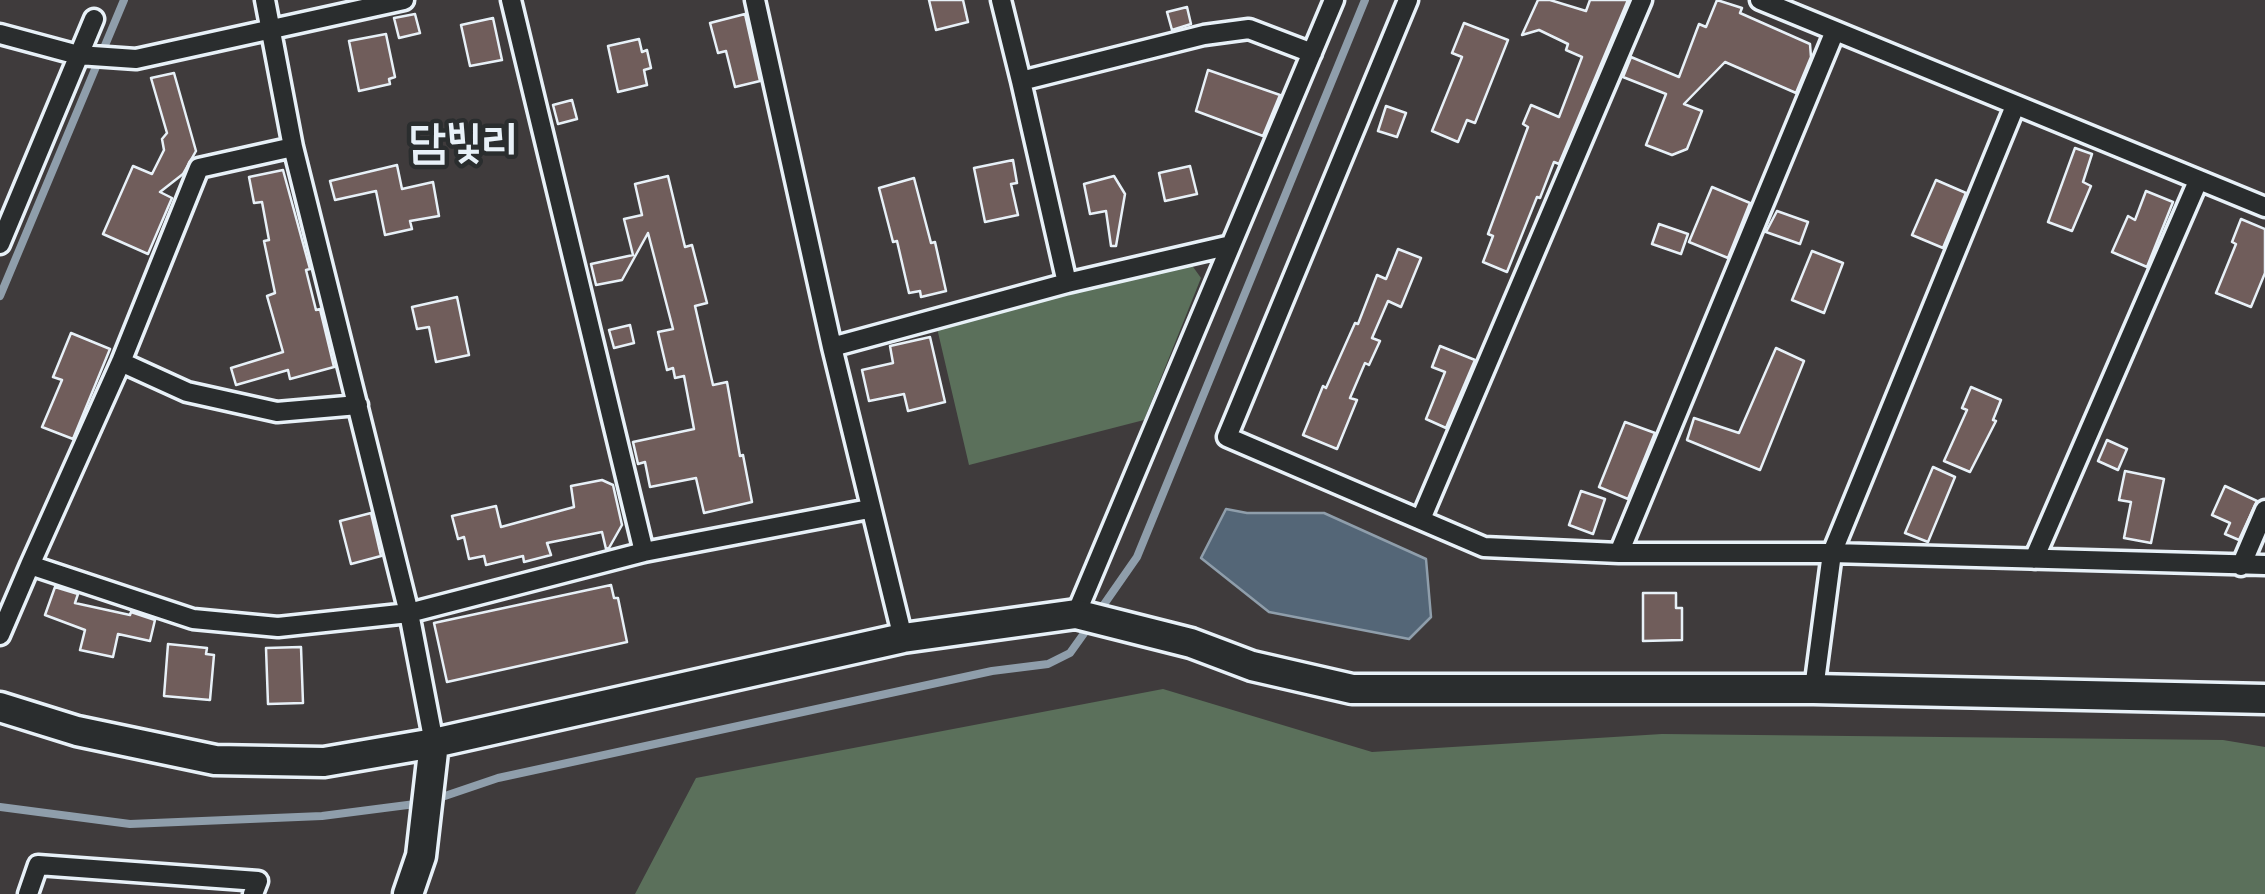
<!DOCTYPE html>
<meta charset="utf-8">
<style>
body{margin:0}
canvas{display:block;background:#3f3b3c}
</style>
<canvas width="2265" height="894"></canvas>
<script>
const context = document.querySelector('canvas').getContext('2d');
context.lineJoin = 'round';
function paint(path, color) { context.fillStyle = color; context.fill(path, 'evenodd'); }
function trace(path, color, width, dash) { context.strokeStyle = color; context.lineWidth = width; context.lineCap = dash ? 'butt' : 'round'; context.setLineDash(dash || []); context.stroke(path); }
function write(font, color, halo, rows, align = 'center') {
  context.font = font + ' "Indie Flower","Poor Story",sans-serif'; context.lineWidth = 9; context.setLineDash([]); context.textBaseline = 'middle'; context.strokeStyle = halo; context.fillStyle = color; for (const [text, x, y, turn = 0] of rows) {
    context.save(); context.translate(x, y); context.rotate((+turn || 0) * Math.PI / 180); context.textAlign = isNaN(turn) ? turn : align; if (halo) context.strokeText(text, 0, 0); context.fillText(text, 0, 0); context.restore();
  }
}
paint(new Path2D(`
 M1191 264 1201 278 1144 420 969 465 937 328Z
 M1163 689 1372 752 1662 734 2223 740 2265 747V894H635L696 778Z`), '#5b705b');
const water = new Path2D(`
 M1226 509 1247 513H1324L1426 559 1431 617 1409 639 1269 612 1201 558Z`);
paint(water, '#546677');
trace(water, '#8f9eab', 2.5);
trace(new Path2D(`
 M0 296 124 0
 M1098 613 1137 557 1365 0
 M436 799 498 778 992 671 1048 664 1070 653 1090 625
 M0 807 130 824 322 816 423 803`), '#8f9eab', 8);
const building = new Path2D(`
 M929 0H963L968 22 936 30Z
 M1538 0H1550L1586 11 1590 0H1628L1559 164 1554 162 1540 198 1537 197 1507 272 1483 262 1493 236 1488 234 1528 127 1523 124 1531 105 1559 117 1582 57 1566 50 1568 44 1539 30 1522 35Z
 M1717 0 1742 8 1740 13 1810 44 1811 57 1796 93 1725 62 1684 104 1702 111 1687 149 1672 155 1646 145 1666 94 1623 77 1631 57 1679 77 1699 24 1706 27Z
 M1187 7 1191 24 1172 30 1167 12Z
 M415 14 420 33 399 38 394 18Z
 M745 14 760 81 735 87 726 51 718 53 710 23Z
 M493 18 502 60 470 66 461 25Z
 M1464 23 1508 40 1475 123 1467 120 1458 142 1432 131 1462 57 1452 53Z
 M386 34 395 77 389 79 390 84 359 91 349 41Z
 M639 39 642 52 647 50 651 68 644 70 647 85 618 92 608 46Z
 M1208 70 1280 95 1263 136 1196 111Z
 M174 73 196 151 183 174 160 192 172 198 148 254 103 234 133 166 152 174 164 150 162 139 167 133 151 78Z
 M572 100 577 119 558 124 553 105Z
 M1386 106 1406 113 1397 137 1378 131Z
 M2075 148 2092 154 2083 182 2091 186 2072 231 2048 222Z
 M1013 160 1017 183 1011 184 1018 215 985 222 974 168Z
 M397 165 402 189 433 182 439 216 410 221 412 229 385 235 376 191 335 200 330 181Z
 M1190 166 1197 194 1165 201 1159 173Z
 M283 170 310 269 306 270 316 310 320 309 334 367 290 379 288 370 236 385 231 368 283 352 267 296 275 293 264 241 269 240 262 202 254 203 249 177Z
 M668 176 685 247 692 245 707 303 695 306 713 385 727 382 740 456 743 455 752 502 704 513 696 478 650 487 645 462 638 464 633 442 694 429 684 376 675 378 673 368 667 370 658 332 673 329 648 233 622 280 596 285 591 264 633 255 624 219 642 215 635 184Z
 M1114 176 1125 194 1116 246H1111L1106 211 1090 214 1084 184Z
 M914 178 931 243 935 242 946 291 921 297 920 291 909 293 897 241 893 242 879 188Z
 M1936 180 1966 193 1943 248 1912 235Z
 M1712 187 1750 203 1728 258 1689 242Z
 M2146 191 2173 202 2147 267 2112 252 2128 216 2135 220Z
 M1777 211 1808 222 1800 244 1766 232Z
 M2241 219 2265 229V273L2251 307 2216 293 2236 244 2232 242Z
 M1659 224 1688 234 1681 254 1652 244Z
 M1398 249 1421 258 1401 307 1388 301 1372 338 1380 341 1369 365 1365 363 1350 398 1357 400 1337 449 1303 435 1323 386 1326 388 1355 323 1358 324 1377 275 1386 279Z
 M1812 251 1843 263 1824 313 1792 300Z
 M457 297 469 355 436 362 429 327 417 329 412 307Z
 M630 325 634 343 614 348 609 330Z
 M71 333 110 349 73 439 42 427 62 380 53 377Z
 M930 337 945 402 908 411 904 394 869 401 862 370 893 363 890 346Z
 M1440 346 1475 360 1446 428 1426 419 1445 372 1432 367Z
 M1776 348 1804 361 1760 470 1687 440 1694 418 1739 433Z
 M1971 387 2001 400 1993 420 1996 421 1970 472 1944 461 1967 410 1962 408Z
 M1625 422 1655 433 1628 499 1599 487Z
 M2107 440 2127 449 2118 470 2098 461Z
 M1933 467 1955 477 1928 542 1905 533Z
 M2125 471 2164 479 2151 543 2124 538 2131 502 2119 500Z
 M602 480 613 485 622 525 609 548 606 549 602 532 547 543 551 555 524 562 523 556 486 565 484 556 469 559 464 537 458 539 452 516 496 506 501 527 574 507 571 486Z
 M2225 486 2257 501 2239 540 2225 534 2230 523 2212 515Z
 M1581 491 1605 499 1593 534 1569 525Z
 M371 513 381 556 351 564 340 521Z
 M611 585 614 598H618L627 642 447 682 434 623Z
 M55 587 78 594 75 603 130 615 131 612 155 620 150 641 118 634 113 657 80 650 85 630 45 615Z
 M1643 593H1676V608H1682V640L1643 641Z
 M168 644 207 648 206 654 214 655 210 700 164 696Z
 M301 647 303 703 268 704 266 648Z`);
paint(building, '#705d5b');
trace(building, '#e8f1f8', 2.5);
const street = new Path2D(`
 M265 0 293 147 409 613 278 627 193 619 30 565 121 362 199 168 293 147
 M511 0 644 552
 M755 0 832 347 1067 283 1231 245 1334 0
 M1001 0 1021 81 1204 35 1249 29 1312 53
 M1408 0 1227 437 1484 547 1619 553H1832L2265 565
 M1760 0 2265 207
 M0 34 78 55 136 59 404 0
 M1021 81 1067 283
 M0 244 94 19
 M832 347 903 638
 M121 362 187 392 277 412 358 405
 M1421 519 1642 0
 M1619 553 1835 31
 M2034 559 2198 181
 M2241 566 2265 510
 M1076 614 1231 245
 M0 635 30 565
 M1814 689 1832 553 2015 106
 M434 743 409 613 644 552 869 509
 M28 894 38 865 258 881 253 894`);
const secondary = new Path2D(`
 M0 707 77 731 215 760 324 762 434 743 903 638 1076 614 1191 643 1252 666 1352 689H1814L2265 699
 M408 894 421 856 434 743`);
trace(street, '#e8f1f8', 25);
trace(secondary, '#e8f1f8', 35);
trace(street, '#2a2d2e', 18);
trace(secondary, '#2a2d2e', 28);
write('bold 45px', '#e8f1f8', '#2a2d2e', [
 ["담빛리",464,149]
]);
</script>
